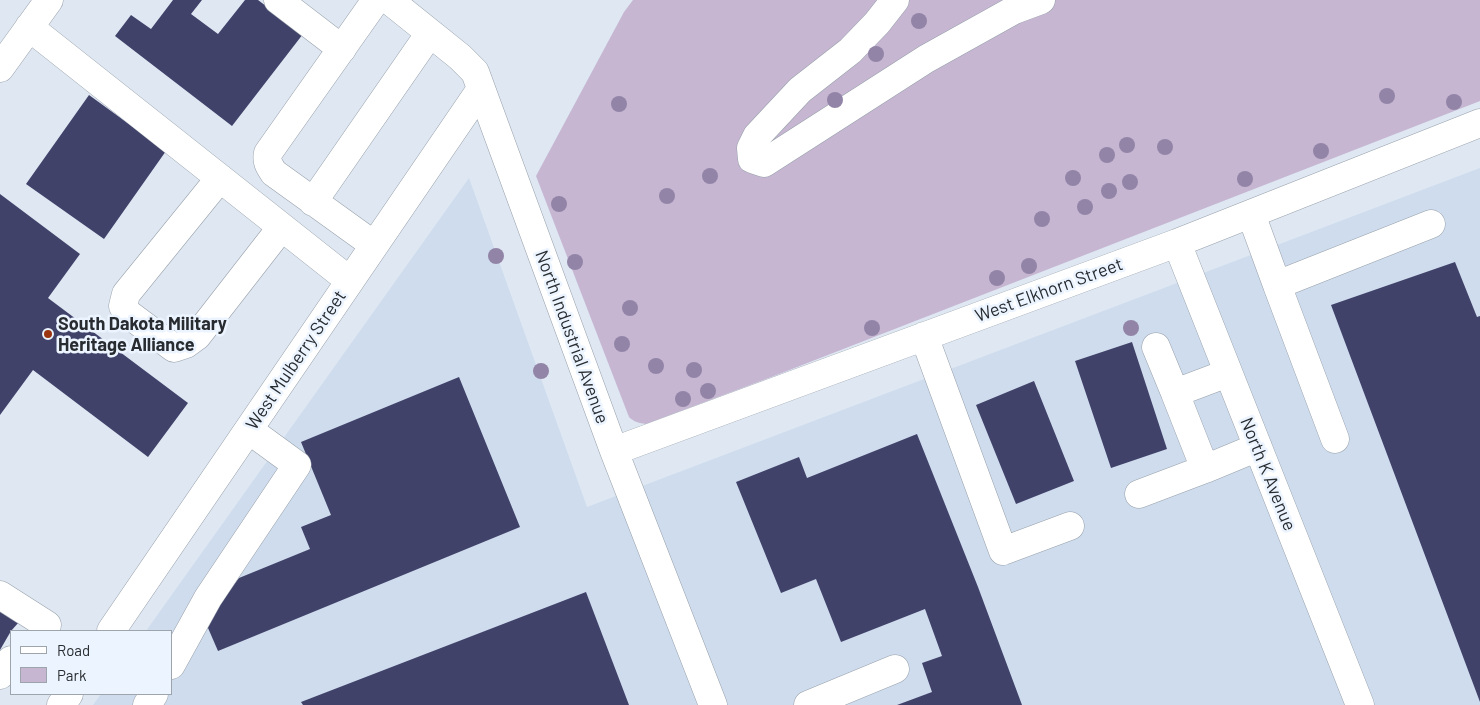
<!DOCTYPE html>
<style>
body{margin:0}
#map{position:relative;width:1480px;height:705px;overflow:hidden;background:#dee7f2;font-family:Barlow,sans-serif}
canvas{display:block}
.legend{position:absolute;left:10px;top:630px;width:162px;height:65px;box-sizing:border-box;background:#ebf4ff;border:1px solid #9da4ac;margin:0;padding:6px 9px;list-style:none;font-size:15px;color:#282c30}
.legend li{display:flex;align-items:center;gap:10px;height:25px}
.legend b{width:25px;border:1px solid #9da4ac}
</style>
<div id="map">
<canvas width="1480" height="705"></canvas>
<ul class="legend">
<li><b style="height:6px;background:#fff"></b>Road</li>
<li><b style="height:14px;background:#c6b6d2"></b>Park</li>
</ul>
</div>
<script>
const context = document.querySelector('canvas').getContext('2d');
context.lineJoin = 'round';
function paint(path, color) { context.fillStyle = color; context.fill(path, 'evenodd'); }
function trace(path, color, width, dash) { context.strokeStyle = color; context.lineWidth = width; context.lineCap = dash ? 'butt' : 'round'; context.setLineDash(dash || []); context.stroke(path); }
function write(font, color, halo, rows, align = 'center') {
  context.font = font + ' Barlow,sans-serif'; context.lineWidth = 5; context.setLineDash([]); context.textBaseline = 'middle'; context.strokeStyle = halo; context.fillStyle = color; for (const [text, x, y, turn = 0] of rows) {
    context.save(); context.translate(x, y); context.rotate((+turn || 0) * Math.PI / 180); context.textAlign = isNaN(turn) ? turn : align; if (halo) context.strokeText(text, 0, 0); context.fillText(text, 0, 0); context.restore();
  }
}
paint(new Path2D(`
 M1480 168V705H93L101 694H171V631H146L469 178 587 507Z`), '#cedced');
paint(new Path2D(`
 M633 0H1480V101L774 376 646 424C639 423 634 422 629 417L536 176 624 12Z`), '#c6b6d2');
paint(new Path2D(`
 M173 0H202L191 14 218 34 245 0H258L303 34 232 126 115 36 131 15 151 29Z
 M89 95 166 151 104 239 26 184Z
 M0 194 80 254 48 298 188 403 148 457 33 370 0 415Z
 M1455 262 1477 317 1480 316V702L1331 305Z
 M1132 342 1167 449 1111 468 1075 361Z
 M459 377 520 527 218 651 205 621 239 578 310 549 301 527 331 515 301 442Z
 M1034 381 1074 481 1016 504 976 405Z
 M917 434 978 587 1022 705H897L932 692 922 663 942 656 925 609 841 642 816 579 781 593 736 482 799 457 807 478Z
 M586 592 629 705H303L301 702Z
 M0 609 19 622 11 631 0 650Z`), '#41426a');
const minor = new Path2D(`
 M278 0 342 49
 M389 0 460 57 475 72 614 451 713 705
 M895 0 877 23 850 51 800 90 757 136 751 148 752 159 764 163 926 59 1014 10 1041 0
 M29 27 350 281
 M0 68 49 0
 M220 178 126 294 123 306 127 313 174 348 186 344 197 336 281 228
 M313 202 430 33
 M1251 214 1277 285
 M1177 243 1360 705
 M374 245 274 173C269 166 266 161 268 153L376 0
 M924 336 1003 551 1070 526
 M1156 347 1175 393
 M1335 439 1277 285 1431 224
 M614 451 1177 243 1480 123
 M1205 469 1258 447
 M1139 494 1205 469 1175 393 1228 373
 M0 595 47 625 43 631
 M111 631 481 89
 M171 665 208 598 297 465 249 430
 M0 675 11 660
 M61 705 69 694
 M147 705 154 694
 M808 705 895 669`);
trace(minor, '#98a1ab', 29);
trace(minor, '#fff', 28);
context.fillStyle = '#9284a7';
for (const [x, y] of [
 [919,21],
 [876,54],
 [1387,96],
 [835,100],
 [1454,102],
 [619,104],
 [1127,145],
 [1165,147],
 [1321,151],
 [1107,155],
 [710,176],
 [1073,178],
 [1245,179],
 [1130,182],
 [1109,191],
 [667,196],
 [559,204],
 [1085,207],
 [1042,219],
 [496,256],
 [575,262],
 [1029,266],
 [997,278],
 [630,308],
 [872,328],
 [1131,328],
 [622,344],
 [656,366],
 [694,370],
 [541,371],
 [708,391],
 [683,399]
]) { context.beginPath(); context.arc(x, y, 8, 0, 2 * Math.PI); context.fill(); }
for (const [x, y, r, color] of [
 [48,334,5,"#9b3411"]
]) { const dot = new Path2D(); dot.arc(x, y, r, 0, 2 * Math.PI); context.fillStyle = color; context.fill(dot); trace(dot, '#ebf4ff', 2); }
write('18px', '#282c30', '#ebf4ff', [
 ["West Elkhorn Street",1049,290,-20],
 ["North Industrial Avenue",572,337,70],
 ["West Mulberry Street",296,360,-56],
 ["North K Avenue",1268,474,68]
]);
write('bold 18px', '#282c30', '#ebf4ff', [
 ["South Dakota Military",58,324],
 ["Heritage Alliance",58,345]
], 'left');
</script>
